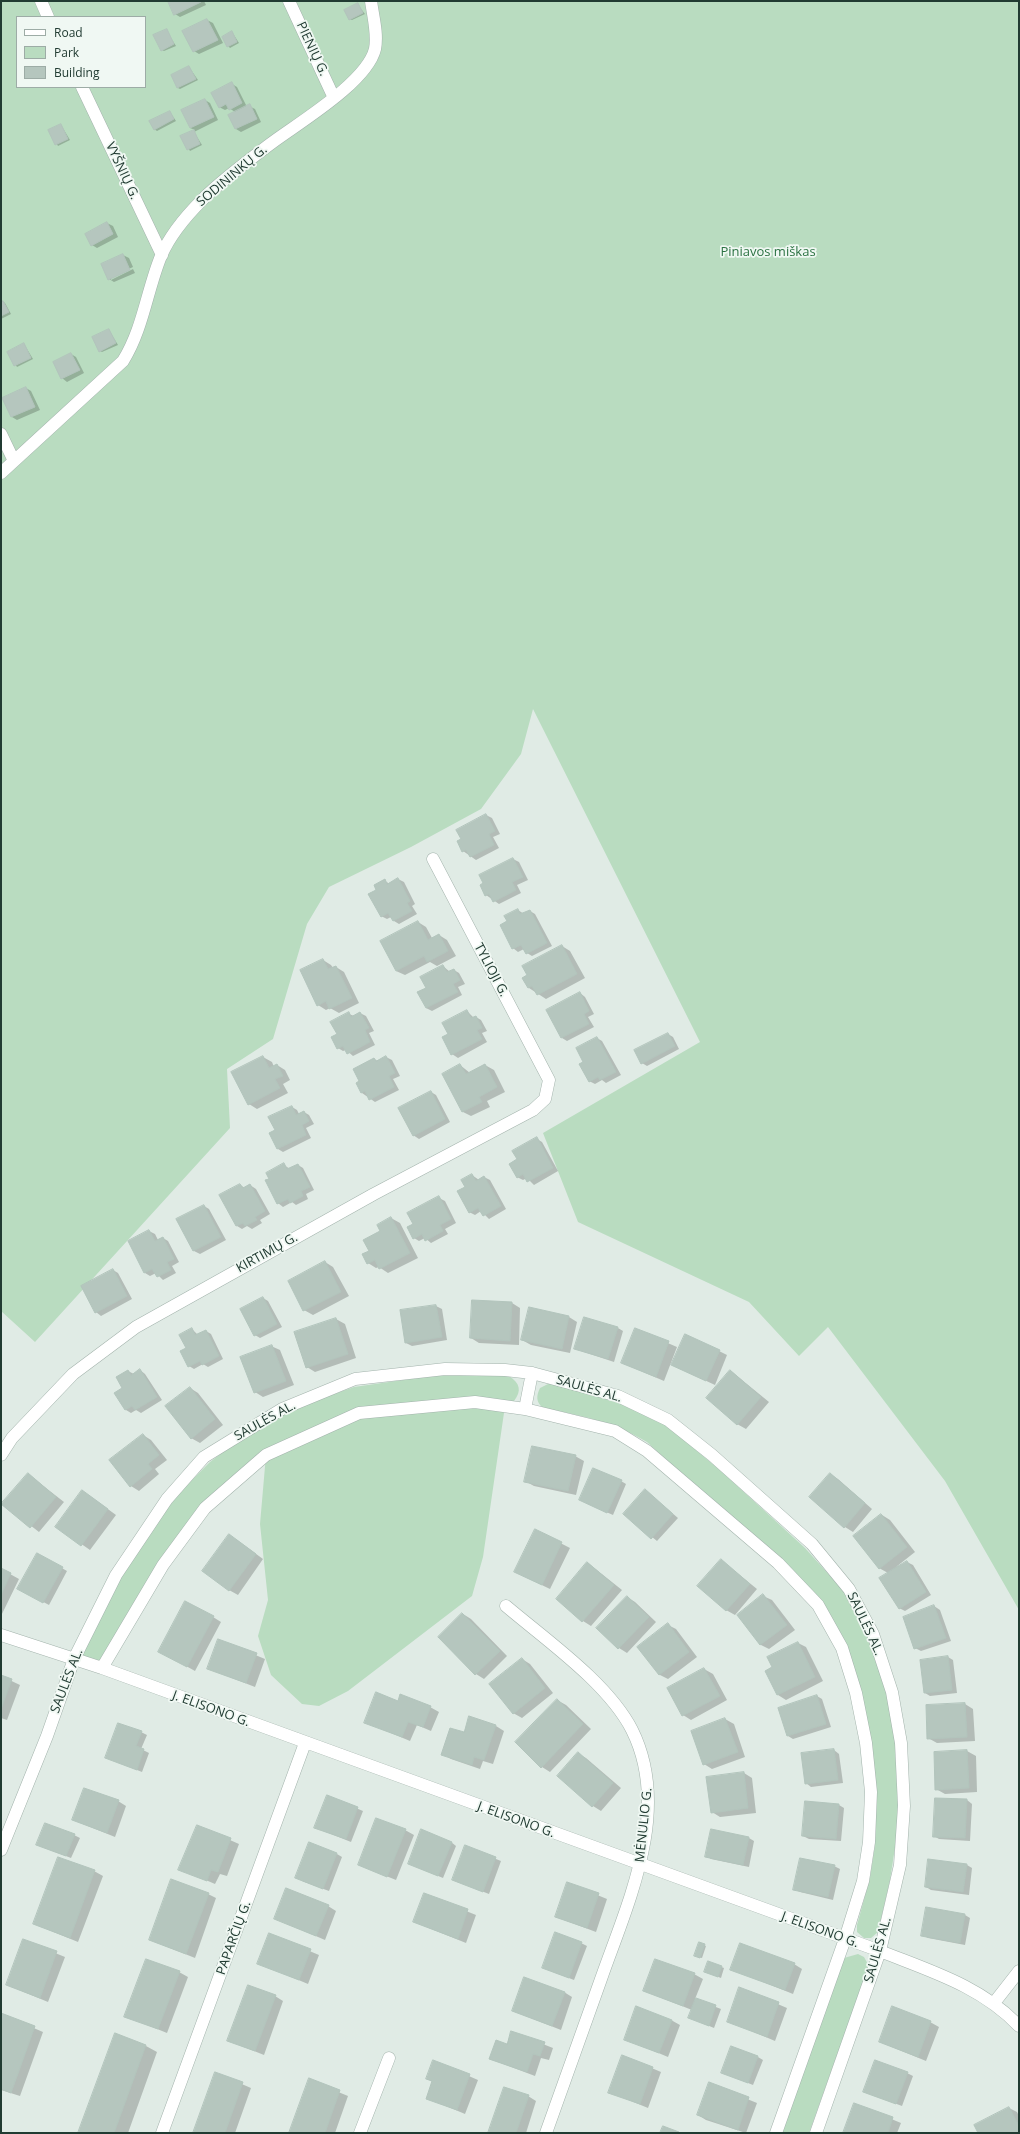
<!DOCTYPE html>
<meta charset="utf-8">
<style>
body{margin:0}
#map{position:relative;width:1020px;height:2134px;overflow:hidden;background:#e0ebe5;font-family:"Open Sans",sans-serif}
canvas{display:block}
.frame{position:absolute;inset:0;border:2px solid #213b32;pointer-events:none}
.legend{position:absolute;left:16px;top:16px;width:130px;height:72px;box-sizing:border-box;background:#f0f8f3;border:1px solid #9daca6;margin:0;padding:5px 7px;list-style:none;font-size:12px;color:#213b32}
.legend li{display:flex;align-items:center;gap:8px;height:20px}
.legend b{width:20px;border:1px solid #9daca6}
</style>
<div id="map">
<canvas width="1020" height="2134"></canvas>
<div class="frame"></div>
<ul class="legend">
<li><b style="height:5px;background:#fff"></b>Road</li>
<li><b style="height:11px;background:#b9dcc0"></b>Park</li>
<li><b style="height:11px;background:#b5c6be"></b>Building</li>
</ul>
</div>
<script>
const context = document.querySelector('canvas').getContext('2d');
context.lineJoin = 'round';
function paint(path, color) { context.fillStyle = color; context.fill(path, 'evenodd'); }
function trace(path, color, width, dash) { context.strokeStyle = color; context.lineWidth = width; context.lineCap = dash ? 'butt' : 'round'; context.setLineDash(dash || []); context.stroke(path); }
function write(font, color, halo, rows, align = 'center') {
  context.font = font + ' "Open Sans",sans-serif'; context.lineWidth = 3.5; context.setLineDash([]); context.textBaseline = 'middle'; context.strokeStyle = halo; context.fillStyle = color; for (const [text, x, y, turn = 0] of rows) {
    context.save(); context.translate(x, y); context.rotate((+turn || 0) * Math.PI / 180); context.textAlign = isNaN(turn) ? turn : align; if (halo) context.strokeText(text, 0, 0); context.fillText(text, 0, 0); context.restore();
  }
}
paint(new Path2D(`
 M1 1H1019V1610L945 1481 828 1327 799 1356 749 1302 578 1222 543 1133 700 1042 533 709 521 754 481 809 411 847 329 887 307 924 273 1039 227 1069 230 1128 35 1342 1 1311ZM17 17H145V87H17Z
 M445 1374 509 1376C520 1383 522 1391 514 1401L359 1411 266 1451 201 1506 106 1656 98 1661 83 1656V1648L120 1579 149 1533 180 1492 210 1462 241 1438 282 1412 354 1387Z
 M550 1383 619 1403 665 1424 721 1471 805 1548 849 1597 868 1632 887 1690 895 1742 898 1804 896 1841 890 1880 878 1932 871 1938H864L857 1932V1925L870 1878 875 1845 876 1790 870 1741 821 1602 647 1442C611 1421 583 1416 543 1408 536 1402 536 1396 540 1388Z
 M505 1406 483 1557 472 1596 348 1691 319 1706 302 1704 271 1675 258 1636 268 1600 260 1524 266 1455 359 1413Z
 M858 1954 864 1957 869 1966 809 2133H781L844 1958Z`), '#b9dcc0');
paint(new Path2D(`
 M169 1H204L206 5 180 17 175 14Z
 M358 5 365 14 352 20 349 19Z
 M207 20 213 23 223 43 199 54 194 51Z
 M166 30 176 46 164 51 162 50Z
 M232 32 239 43 230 48 228 46Z
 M189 67 198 80 180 89 178 88Z
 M232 84 237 87 247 107 249 106 255 109 261 122 241 132 236 129 230 115 235 112 229 108 225 110 219 107Z
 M205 100 210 103 218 120 194 132 202 145 190 151 182 137 195 130 190 128Z
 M170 112 176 121 157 131 154 129Z
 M61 125 70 140 58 146 49 130Z
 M107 223 113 226 118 237 97 248 92 245Z
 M123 255 129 258 133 267 111 277V280L133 269 135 273 114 282 109 279Z
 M1 300 5 303 11 314 1 319Z
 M109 330 118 345 102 352 100 351Z
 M24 344 33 359 17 367 8 352Z
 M71 354 76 357 84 373 67 382 62 378Z
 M26 388 31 391 40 410 17 420 12 417 3 398Z
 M486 815 492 818 500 834 493 837 499 848 476 860 463 851 462 839Z
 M513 859 519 862 528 880 517 885 521 893 499 904 486 895 481 886Z
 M398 879 404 882 415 904 412 906 417 914 399 924 394 921 391 917 387 919 381 916 378 890 385 881 390 884Z
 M518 910 524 914 530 911 535 914 552 946 532 956 527 953 524 949 518 952 513 948 508 922Z
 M418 922 426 927 432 938 439 935 447 940 456 956 437 966 430 962 405 975 396 971Z
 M562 946 570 951 585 978 546 999 529 988 528 975Z
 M323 960 331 965 333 968 336 967 344 972 359 1003 339 1013 330 1008 326 1010 318 1005Z
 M443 966 450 972 454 970 459 973 465 984 458 987 462 995 432 1011 426 1008 427 988Z
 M580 993 585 997 594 1014 588 1017 594 1027 567 1041 562 1038Z
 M467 1011 474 1018 476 1017 481 1020 487 1031 482 1033 487 1042 458 1058 452 1054 443 1038 449 1035Z
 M360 1013 366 1016 374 1031 369 1033 375 1045 353 1056 346 1050 343 1051 338 1048V1035L349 1014 354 1016Z
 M668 1034 673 1037 679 1049 647 1066 642 1063Z
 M597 1038 602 1041 621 1075 606 1083 602 1080 595 1084 589 1081 584 1062Z
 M263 1057 272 1062 274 1067 277 1065 285 1070 290 1080 283 1084 288 1093 257 1109 249 1104Z
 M386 1057 392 1060 400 1076 393 1079 399 1090 375 1102 362 1093 357 1084 361 1082 374 1059 378 1061Z
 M460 1065 470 1073 485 1065 494 1070 505 1092 487 1101 490 1107 471 1116 463 1112 444 1074Z
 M431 1092 436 1095 450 1122 419 1139 413 1135Z
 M292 1107 297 1110 299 1114 304 1112 309 1115 314 1124 306 1128 311 1138 283 1152 278 1149 270 1133 276 1130Z
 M537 1139 542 1142 558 1171 534 1185 527 1178 523 1180 517 1177 518 1160Z
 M284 1165 290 1169 298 1165 303 1168 314 1190 306 1194 308 1199 296 1205 292 1202 283 1207 278 1203 270 1179Z
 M472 1175 479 1180 484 1177 490 1180 506 1209 489 1219 481 1211 475 1215 469 1212 466 1187Z
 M240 1185 245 1188 250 1185 256 1189 270 1214 260 1220 262 1223 252 1229 247 1226 242 1229 237 1226 221 1196Z
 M439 1198 445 1201 456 1223 445 1229 448 1234 431 1243 425 1238 419 1241 414 1238V1225Z
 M204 1206 209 1209 226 1240 200 1254 194 1251 178 1220Z
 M391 1218 400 1223 418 1258 388 1273 379 1267 376 1268 368 1263 370 1251Z
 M149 1231 155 1234 158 1240 163 1238 168 1241 179 1262 172 1266 176 1273 163 1280 156 1273 150 1276 145 1273Z
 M325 1262 333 1267 349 1296 313 1315 304 1310 289 1281Z
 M113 1270 118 1273 132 1299 101 1316 96 1312Z
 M263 1298 268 1301 282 1327 260 1338 255 1335Z
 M473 1301 512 1303 520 1308 519 1345 479 1343 471 1338Z
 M436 1306 442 1309 447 1340 412 1346 406 1343 401 1311Z
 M569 1317 577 1322 570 1353 531 1345 522 1340Z
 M336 1319 345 1324 356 1358 315 1372 307 1367Z
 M618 1328 623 1331 614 1362 575 1349Z
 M192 1329 198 1335 206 1331 211 1334 223 1359 208 1367 203 1364 194 1369 189 1366 187 1348Z
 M635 1329 677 1347 664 1381 622 1363Z
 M271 1346 280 1350 294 1385 263 1397 255 1392Z
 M719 1351 727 1355 715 1385 672 1365Z
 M140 1370 145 1374 162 1400 141 1413 136 1410 131 1413 126 1410 124 1388 128 1371 134 1374Z
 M731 1371 769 1402 746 1429 737 1424Z
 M190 1388 198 1393 223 1425 200 1443 191 1438Z
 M143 1435 151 1440 167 1460 155 1469 159 1474 139 1491 131 1486Z
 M575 1456 584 1461 576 1495 534 1486 525 1481Z
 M28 1474 64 1502 39 1532 3 1504Z
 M830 1474 838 1479 872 1509 853 1532 845 1527Z
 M621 1481 626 1484 613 1515 586 1503Z
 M645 1490 678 1518 657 1541 624 1514Z
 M90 1496 116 1515 90 1550 57 1527Z
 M882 1515 890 1520 915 1552 896 1567 907 1562 913 1565 931 1595 905 1611 899 1608 888 1573 879 1568Z
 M535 1530 570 1548 550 1589 523 1576Z
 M237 1540 263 1559 238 1595 229 1590Z
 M37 1554 67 1571 49 1605 19 1589Z
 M721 1560 757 1589 735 1615 726 1610Z
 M588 1563 622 1590 591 1626 583 1621Z
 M1 1569 19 1579 1 1616Z
 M763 1596 772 1600 795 1630 769 1649 761 1645 738 1615Z
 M627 1597 635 1602 656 1622 627 1653 619 1648Z
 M934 1606 940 1610 951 1641 921 1651 915 1648Z
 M463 1614 471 1619 507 1656 484 1679 476 1674Z
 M213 1617 221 1622 195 1671 168 1656Z
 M668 1625 676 1629 697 1657 668 1679 660 1675 639 1647Z
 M219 1640 265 1659 255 1687 209 1669Z
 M798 1643 806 1647 823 1681 786 1700 778 1695 766 1671 773 1668Z
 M948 1657 953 1660 957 1693 930 1696 925 1693Z
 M522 1659 530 1664 553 1693 522 1718 513 1713Z
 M704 1669 713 1674 727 1700 691 1720 683 1715 669 1688Z
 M1 1676 20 1685 7 1720 1 1718Z
 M817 1696 822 1699 831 1727 793 1739 788 1736 779 1708Z
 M557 1700 566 1705 591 1729 550 1772 542 1767Z
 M399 1702 430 1707 439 1712 431 1731 417 1725 410 1741 365 1722Z
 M965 1704 973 1709 975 1741 937 1743 928 1738Z
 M725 1719 734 1724 745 1757 712 1769 704 1764Z
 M496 1726 504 1731 493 1764 483 1761 480 1769 451 1759 443 1754 465 1734Z
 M141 1732 147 1735 141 1749 149 1753 142 1772 107 1758Z
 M834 1750 839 1754 843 1783 811 1787 806 1783Z
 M967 1751 976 1756 977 1792 945 1794 936 1789 935 1753Z
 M578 1754 586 1758 621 1788 601 1811 593 1806Z
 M744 1773 752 1778 756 1813 720 1817 712 1812Z
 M327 1796 363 1811 351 1842 321 1830Z
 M967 1800 972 1804 970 1841 939 1839 934 1836Z
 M118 1801 126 1806 115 1837 73 1820Z
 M839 1805 844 1808 841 1841 809 1839 803 1836Z
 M198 1826 239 1844 227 1876 220 1874 215 1884 180 1869Z
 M405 1830 414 1835 396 1880 359 1865Z
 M711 1830 749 1838 754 1841 749 1867 711 1859 706 1856Z
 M74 1835 80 1838 71 1858 37 1845Z
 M451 1842 456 1846 443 1878 414 1866Z
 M466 1847 501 1861 489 1894 453 1880Z
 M337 1854 342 1857 329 1891 302 1881Z
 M967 1865 972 1868 969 1895 931 1890 926 1887Z
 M834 1866 840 1869 833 1900 800 1892 794 1889Z
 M94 1871 103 1876 78 1942 34 1924Z
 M568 1883 607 1899 596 1932 556 1917Z
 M208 1894 216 1898 195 1958 150 1940Z
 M424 1894 476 1915 466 1943 414 1922Z
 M328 1906 336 1911 325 1940 276 1919Z
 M927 1908 965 1915 970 1918 965 1945 928 1938 922 1935Z
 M269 1934 319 1955 308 1984 258 1963Z
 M23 1940 65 1957 48 2002 7 1985Z
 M581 1943 587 1946 574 1980 548 1970Z
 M704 1945 706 1946 702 1958 698 1957Z
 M709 1962 724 1968 721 1978 708 1973Z
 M794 1964 802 1969 793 1994 731 1969Z
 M179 1972 188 1977 167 2033 125 2016Z
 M694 1974 703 1979 695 1999 721 2009 714 2028 690 2018 692 2010 644 1991Z
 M740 1988 787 2008 775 2041 728 2021Z
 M564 1992 572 1997 561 2030 513 2011Z
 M275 1996 283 2001 264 2055 229 2041Z
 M1 2014 43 2032 20 2096 1 2090Z
 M671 2020 680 2025 668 2057 625 2039Z
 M930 2022 939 2027 926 2061 880 2042Z
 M512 2032 553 2048 549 2060 541 2058 535 2076 490 2059 508 2045Z
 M115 2034 146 2046 157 2052 128 2133H79Z
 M623 2056 661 2072 648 2108 609 2092Z
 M758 2057 763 2060 753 2085 723 2073Z
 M434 2061 478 2080 465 2114 427 2098 433 2082 427 2079Z
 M216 2073 251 2088 235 2133H194Z
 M907 2073 913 2076 902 2106 870 2094Z
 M309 2080 348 2096 335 2133H290Z
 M710 2084 757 2103 746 2133 706 2120 698 2115Z
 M528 2096 536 2101 526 2133H489Z
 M855 2104 901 2123 897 2133H844Z
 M1009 2108 1017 2112 1019 2116V2133H979Z`), '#0003');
const building = new Path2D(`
 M168 1H200L201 2 174 15Z
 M358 3 363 13 349 20 344 10Z
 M207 19 218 40 193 52 182 31Z
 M167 29 174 44 161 51 153 35Z
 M232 31 237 42 227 47 222 37Z
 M189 66 196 79 177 88 171 75Z
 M232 82 242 103 229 110 226 104 219 108 211 93Z
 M205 99 214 117 190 128 181 110Z
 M250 104 257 119 235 129 228 115Z
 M170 111 174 119 154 130 149 121Z
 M61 124 68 139 55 145 48 130Z
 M194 130 200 144 187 150 180 136Z
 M107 222 113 234 91 246 85 234Z
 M123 254 130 270 108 280 101 264Z
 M3 301 9 312 1 316V302Z
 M109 329 116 343 99 352 92 337Z
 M24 343 31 358 14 366 7 352Z
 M71 353 80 370 61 379 53 362Z
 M26 387 35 407 11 417 2 398Z
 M486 814 495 831 489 834 494 845 470 857 466 850 462 852 457 841 461 839 456 830Z
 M513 858 523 877 512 882 516 890 493 902 489 894 485 896 480 885 483 883 479 875Z
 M398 878 410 901 407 903 412 911 393 921 388 913 381 917 368 894 376 890 374 885 385 879 387 884Z
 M518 909 520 914 530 910 547 943 526 954 521 945 512 949 500 925 507 921 504 916Z
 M418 921 428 940 439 934 448 951 427 962 424 956 396 971 380 941Z
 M562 945 577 974 537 995 532 986 528 988 522 978 527 975 522 966Z
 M323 959 328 969 336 966 352 998 329 1009 326 1001 317 1006 300 970Z
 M443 965 447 972 454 969 460 980 453 984 458 992 426 1008 417 992 426 988 420 977Z
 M580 992 589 1011 584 1014 589 1024 561 1038 546 1010Z
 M467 1010 471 1018 476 1016 482 1028 477 1030 482 1039 451 1055 442 1037 448 1034 442 1023Z
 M349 1012 351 1017 360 1012 369 1028 365 1030 370 1042 347 1054 343 1046 337 1049 331 1037 337 1034 330 1022Z
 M668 1033 675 1046 641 1064 634 1050Z
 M597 1037 616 1072 600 1080 598 1077 589 1082 579 1064 583 1062 576 1048Z
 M263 1056 269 1068 277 1064 283 1076 275 1079 280 1088 248 1105 231 1072Z
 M386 1056 395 1073 389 1076 394 1087 369 1100 365 1091 361 1093 356 1083 359 1081 353 1069 374 1058 376 1061Z
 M460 1064 466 1074 485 1064 497 1087 479 1097 482 1102 462 1112 442 1074Z
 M431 1091 445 1119 413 1136 398 1108Z
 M292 1106 296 1115 304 1111 309 1121 302 1125 306 1135 277 1149 269 1133 275 1130 268 1117Z
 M537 1137 553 1168 527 1182 523 1174 517 1178 509 1164 517 1159 512 1151Z
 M284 1163 287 1169 298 1164 310 1187 301 1191 303 1196 290 1203 288 1199 277 1204 265 1180 269 1179 266 1173Z
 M472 1174 476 1181 484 1176 501 1206 483 1216 478 1208 469 1213 457 1191 465 1187 461 1180Z
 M240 1184 243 1188 250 1184 265 1211 255 1217 257 1220 245 1226 243 1223 236 1226 219 1195Z
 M439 1196 451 1219 440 1225 443 1231 425 1241 422 1234 413 1239 407 1227 413 1224 407 1213Z
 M204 1205 221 1237 193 1251 176 1219Z
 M391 1217 410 1253 379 1269 375 1260 367 1264 362 1254 369 1251 363 1240 380 1231 377 1225Z
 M149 1230 155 1241 163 1237 174 1259 167 1262 171 1270 157 1277 152 1269 144 1273 128 1241Z
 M325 1261 341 1292 303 1311 288 1281Z
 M113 1269 127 1296 95 1313 81 1286Z
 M263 1297 277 1324 254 1336 240 1309Z
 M472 1300 512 1302 510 1341 470 1338Z
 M436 1305 442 1337 405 1343 400 1310Z
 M529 1307 569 1316 562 1349 521 1340Z
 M584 1317 618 1327 608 1359 574 1349Z
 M336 1318 348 1354 306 1368 294 1332Z
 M192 1328 195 1335 206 1330 219 1356 202 1365 200 1361 188 1367 180 1351 186 1348 179 1335Z
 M635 1328 669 1341 656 1377 621 1363Z
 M685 1334 720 1350 706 1381 671 1365Z
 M272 1345 286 1381 254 1393 240 1357Z
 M140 1369 157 1397 135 1410 132 1406 125 1410 114 1393 122 1388 116 1377 128 1370 131 1375Z
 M730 1370 761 1397 737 1425 706 1398Z
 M190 1387 215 1419 191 1439 165 1406Z
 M143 1434 159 1455 148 1464 152 1469 130 1487 109 1460Z
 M532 1446 576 1455 568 1491 524 1482Z
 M593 1468 622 1480 607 1513 579 1500Z
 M28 1473 56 1497 30 1528 1 1504Z
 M830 1473 865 1503 844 1528 809 1497Z
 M645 1489 673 1514 651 1539 623 1514Z
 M82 1490 108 1509 81 1546 55 1527Z
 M881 1514 907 1547 879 1569 853 1536Z
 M535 1529 562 1542 542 1585 514 1572Z
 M229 1534 256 1554 229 1591 202 1571Z
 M37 1553 63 1567 43 1603 17 1589Z
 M721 1559 750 1584 726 1611 697 1586Z
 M907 1561 926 1592 899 1609 879 1578Z
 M587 1562 614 1585 582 1622 556 1599Z
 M1 1568 11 1573 1 1595Z
 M763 1594 787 1625 760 1645 737 1615Z
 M627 1596 649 1617 618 1649 596 1628Z
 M185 1601 214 1616 187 1667 158 1652Z
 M934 1605 946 1638 914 1649 903 1617Z
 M462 1613 500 1651 475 1675 438 1637Z
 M668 1623 689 1652 659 1675 637 1647Z
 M218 1639 257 1653 246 1683 207 1669Z
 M798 1642 815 1677 777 1695 765 1671 772 1667 767 1657Z
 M948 1656 952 1690 924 1693 920 1660Z
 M522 1658 545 1688 513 1714 489 1684Z
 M704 1668 720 1696 682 1716 667 1688Z
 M1 1675 12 1679 1 1709Z
 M376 1692 398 1701 400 1694 431 1706 423 1727 408 1722 402 1737 364 1723Z
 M817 1695 826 1724 787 1736 778 1708Z
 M557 1699 583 1724 541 1768 515 1742Z
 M965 1703 967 1737 927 1739 926 1705Z
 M469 1716 496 1725 484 1760 474 1757 472 1765 441 1755 450 1728 464 1732Z
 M725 1718 738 1752 703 1765 691 1731Z
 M118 1723 142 1731 136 1746 144 1749 137 1770 105 1758Z
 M834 1749 838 1780 805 1784 801 1753Z
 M967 1750 969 1788 935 1790 934 1752Z
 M578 1752 613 1783 592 1807 557 1776Z
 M744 1772 748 1808 711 1813 706 1777Z
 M84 1788 119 1800 107 1833 72 1820Z
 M327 1795 358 1807 346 1839 314 1828Z
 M935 1798 967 1799 965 1838 933 1837Z
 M805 1801 839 1804 836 1839 802 1836Z
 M376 1818 406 1829 387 1877 358 1865Z
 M45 1823 75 1834 66 1856 36 1845Z
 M197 1825 231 1838 218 1872 211 1870 207 1881 178 1870Z
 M421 1829 452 1842 438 1876 408 1864Z
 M711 1829 749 1837 743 1865 705 1857Z
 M309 1842 337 1853 323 1889 295 1878Z
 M465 1845 496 1857 483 1892 452 1880Z
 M58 1857 95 1870 70 1938 33 1924Z
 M800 1858 835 1865 828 1897 793 1890Z
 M928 1859 967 1864 963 1892 925 1887Z
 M171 1879 209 1893 186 1954 149 1940Z
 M567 1882 599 1893 587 1928 555 1917Z
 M286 1888 329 1905 316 1936 274 1919Z
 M424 1893 468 1909 458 1939 413 1922Z
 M926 1907 965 1914 960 1943 921 1936Z
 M555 1932 582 1942 569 1978 542 1968Z
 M269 1933 311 1949 299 1980 257 1964Z
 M23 1939 57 1951 40 1998 6 1985Z
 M699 1942 705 1944 700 1958 694 1956Z
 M740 1943 795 1963 785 1990 730 1970Z
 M146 1959 180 1971 158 2029 124 2017Z
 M655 1959 695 1973 683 2006 643 1991Z
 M708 1961 722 1966 718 1977 704 1972Z
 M524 1977 565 1992 552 2026 512 2011Z
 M248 1985 276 1995 255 2051 227 2041Z
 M739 1987 779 2002 767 2037 727 2022Z
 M696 1998 716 2005 709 2026 688 2018Z
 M636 2006 672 2020 659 2053 624 2040Z
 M892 2006 931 2021 918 2057 879 2042Z
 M1 2013 35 2026 11 2093 1 2089Z
 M511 2031 545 2042 540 2056 533 2054 527 2072 489 2059 496 2040 507 2044Z
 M115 2033 146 2045 114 2133H78Z
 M731 2046 758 2056 748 2083 721 2073Z
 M622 2055 653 2067 640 2104 608 2093Z
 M433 2060 470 2074 457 2110 426 2099 432 2081 426 2079Z
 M875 2060 908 2072 896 2104 863 2092Z
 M215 2072 243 2082 225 2133H193Z
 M309 2078 340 2090 325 2133H289Z
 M709 2082 749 2097 738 2130 697 2115Z
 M504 2087 529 2095 516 2133H488Z
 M854 2103 893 2117 888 2133H843Z
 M1009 2107 1019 2126V2133H978L974 2125Z
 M663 2126 679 2132V2133H660Z`);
paint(building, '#b5c6be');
trace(building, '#b2c4bc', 1);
const minor = new Path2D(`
 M41 1 48 17
 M289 1 334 98
 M82 87 162 255
 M1 434 14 461
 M1 473 123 361C143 329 147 290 161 256 170 235 187 215 202 200 223 179 249 160 273 142 300 122 367 82 375 49 378 34 373 16 371 1
 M525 1409 532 1373
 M1 1455 12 1438 73 1374 136 1327 374 1194 533 1110 545 1099 549 1080 433 859
 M506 1606C546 1640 608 1683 632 1730 672 1810 628 1902 601 1979 582 2031 564 2082 546 2133
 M1 1635 102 1668 880 1951C930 1971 981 1986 1019 2026
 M102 1668 163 1565 205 1508 266 1455 359 1413 475 1402 525 1409 615 1431 647 1451 778 1563 818 1605 842 1648 856 1693 866 1743 871 1792 869 1842 863 1881 845 1939 776 2133
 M1 1850 47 1736 74 1659 116 1575 167 1499 204 1457 282 1409 355 1379 445 1369 505 1370 532 1373 618 1396 668 1420 712 1455 812 1544 849 1589 873 1634 892 1692 901 1743 904 1806 900 1865 880 1951 816 2133
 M994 2003 1019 1971
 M162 2133 305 1743
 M360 2133 389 2058`);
trace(minor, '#a3b3ac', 13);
trace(minor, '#fff', 12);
write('13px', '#213b32', '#f0f8f3', [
 ["PIENIŲ G.",312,49,65],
 ["VYŠNIŲ G.",122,171,65],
 ["SODININKŲ G.",232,176,-40],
 ["TYLIOJI G.",491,970,62],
 ["KIRTIMŲ G.",267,1253,-29],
 ["SAULĖS AL.",589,1389,16],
 ["SAULĖS AL.",265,1421,-29],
 ["SAULĖS AL.",865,1624,65],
 ["SAULĖS AL.",67,1681,-69],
 ["J. ELISONO G.",211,1709,20],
 ["J. ELISONO G.",516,1820,20],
 ["MĖNULIO G.",644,1825,-84],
 ["J. ELISONO G.",820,1930,20],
 ["PAPARČIŲ G.",234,1938,-70],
 ["SAULĖS AL.",878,1950,-74]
]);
write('13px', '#2b7242', '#f0f8f3', [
 ["Piniavos miškas",768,252]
]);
</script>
